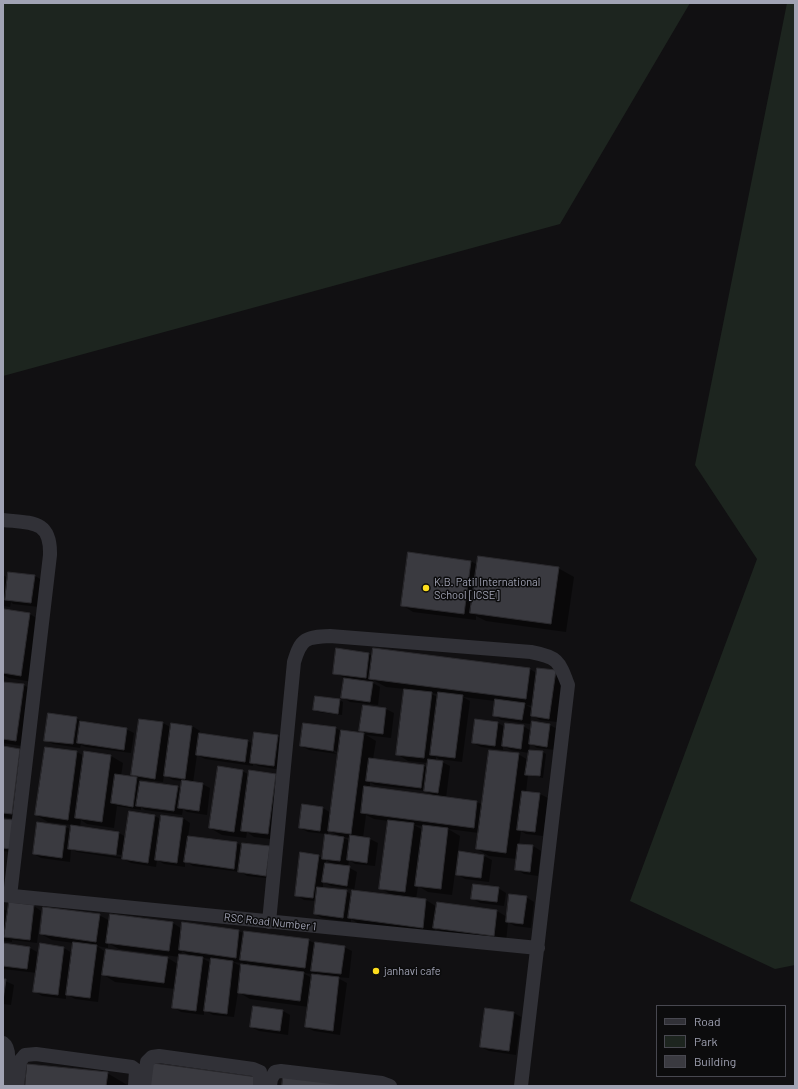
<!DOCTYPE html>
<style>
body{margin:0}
#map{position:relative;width:798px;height:1089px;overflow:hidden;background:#111012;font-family:Barlow,sans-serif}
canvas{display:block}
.frame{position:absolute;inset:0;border:4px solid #a1a3b4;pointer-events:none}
.legend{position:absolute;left:656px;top:1005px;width:130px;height:72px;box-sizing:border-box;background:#0c0c0d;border:1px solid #484850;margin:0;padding:5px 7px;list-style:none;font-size:12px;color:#a1a3b4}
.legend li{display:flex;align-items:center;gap:8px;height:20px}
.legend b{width:20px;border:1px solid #484850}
</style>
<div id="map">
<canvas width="798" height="1089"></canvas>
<div class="frame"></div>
<ul class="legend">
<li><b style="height:5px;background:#313137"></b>Road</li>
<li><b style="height:11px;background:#1d251f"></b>Park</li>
<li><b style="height:11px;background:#3a3a40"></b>Building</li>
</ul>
</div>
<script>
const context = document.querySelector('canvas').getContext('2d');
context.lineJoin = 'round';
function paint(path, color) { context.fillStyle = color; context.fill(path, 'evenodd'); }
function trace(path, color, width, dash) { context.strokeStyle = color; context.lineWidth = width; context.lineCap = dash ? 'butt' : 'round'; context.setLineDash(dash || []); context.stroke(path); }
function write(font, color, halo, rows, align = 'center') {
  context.font = font + ' Barlow,sans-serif'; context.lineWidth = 3; context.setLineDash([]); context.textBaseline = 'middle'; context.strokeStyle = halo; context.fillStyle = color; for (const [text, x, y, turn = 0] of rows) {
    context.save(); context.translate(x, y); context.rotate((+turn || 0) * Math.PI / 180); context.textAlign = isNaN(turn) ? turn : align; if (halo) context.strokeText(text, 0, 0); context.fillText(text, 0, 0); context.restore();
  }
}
paint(new Path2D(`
 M3 3H690L560 224 3 376Z
 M787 3H795V965L775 969 630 901 757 559 695 465Z`), '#1d251f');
paint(new Path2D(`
 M471 561 477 565 558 568 574 577 566 632 486 621 476 616V620L413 612 402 605Z
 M3 575 8 578 35 576 42 580 39 607 13 604 11 602 10 607 3 606Z
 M5 610 30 614 41 621 33 682 9 678 3 675V625Z
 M374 649 530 669 538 674 555 671 563 676 557 722 540 720 531 715 530 724 501 720 494 715 495 701 463 697 470 701 462 762 439 759 436 757V761L442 762 450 766 446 798 477 802 483 805 518 754 528 760 529 753 511 750 503 746V750L481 747 473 743 498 723 505 727 523 726 531 731 550 725 557 729 555 750 537 748 530 743 529 751 543 752 546 754 543 778 528 775 526 792 540 794 548 798 543 836 526 834 521 831 519 845 533 846 541 851 538 876 524 874 516 869 517 859 489 856 477 849 479 833 448 829 460 836 452 895 428 892 418 886 416 899 426 900 437 907V903L497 911 507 917 526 897 534 902 531 928 515 926 508 922 506 942 446 934 435 928 434 934 361 925 351 919V922L322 918 315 914 316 901 304 900 296 895 318 856 323 858 326 834 308 832 300 828 323 808 331 813 339 753 329 747 328 749 337 754 309 750 301 746 304 724 336 728 342 732 366 734 360 731 364 706 386 709 394 713 391 738 366 735 376 741 373 759 424 766 428 768V763L408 761 397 754 405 689 386 687 373 680V683L380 687 378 705 350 702 342 697 345 678 334 673 369 654 373 656ZM430 693 439 694V698ZM526 705 533 706V709ZM370 782 375 785 426 791 434 796 370 788ZM366 815 374 819 389 821 380 888 394 896 354 891 357 872 348 867 349 860 355 864 375 866 378 843 370 839 363 838ZM414 825 424 826 423 830ZM328 830 341 837 328 836ZM342 837 350 838V841ZM326 860 334 865 326 864ZM323 882 331 886 353 889 352 895 346 891 323 888Z
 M3 683 24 685 35 692 28 747 3 743Z
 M340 700 343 702 342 715 318 712 314 710Z
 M76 718 84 722 126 729 134 733 131 753 86 747 81 745 80 748 53 744 45 740Z
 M140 720 163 723 172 728V724L192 726 200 731 199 734 248 741 253 744 277 736 285 741 281 770 258 766 253 763V766L205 759 197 755 193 783 202 784 210 788 207 815 187 812 183 809 182 815 145 810 141 807V810L117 806 114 828 87 824 81 820 80 827 119 833 126 837 155 816 162 820 183 818 190 823 188 837 237 843 242 846 270 847 274 879 247 876 241 872 193 866 185 861V867L164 864 157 860 156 867 131 863 123 859 77 852 71 849 70 862 41 858 34 854 38 823 66 827 72 830V825L48 822 36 815 46 748 77 752 84 756V752L111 756 123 763 121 776 138 778 132 775ZM164 775 173 780 183 781 182 790 178 787 145 783 138 779 163 782ZM76 849 121 855V857L76 851Z
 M3 747 20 750 32 756 23 820 3 817Z
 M242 771 250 775H276L287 782 279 840 254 837 247 832 246 838 222 835 210 828Z
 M3 820 17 853 3 851Z
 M460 852 484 856 492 860 489 882 465 879 457 874Z
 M498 888 506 893 504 906 480 903 472 898Z
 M34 906 41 911 37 943 12 940V942L3 941V909L9 912Z
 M99 915 110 921 173 923 182 929 239 931 245 934 308 940 316 944 344 947 352 951 349 978 336 977 347 983 340 1035 314 1031 306 1027 309 1007 250 999 238 992 234 1017 213 1015 204 1010V1015L181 1012 173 1007 175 989 115 982 104 975 168 958 179 965 180 957 119 949 108 943V948L97 946 104 951 98 1002 75 999 66 994V999L42 996 34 991 37 973 3 969V944L30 948 37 952 36 965H38L64 948 72 953 74 943 52 940 41 934ZM182 951 192 957 181 955ZM202 958 212 959 211 963ZM233 962 243 963 242 967ZM247 963 254 967 247 966ZM303 973 313 974 312 978ZM317 973 322 976 316 975Z
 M3 980 14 985 11 1005 3 1004Z
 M283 1011 290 1015 288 1035 259 1031 251 1027Z
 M514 1013 521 1017 516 1055 489 1051 481 1047Z
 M107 1073 129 1086H26Z`), '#0007');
const building = new Path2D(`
 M408 552 471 561 464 614 401 606Z
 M478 556 559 567 551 624 470 613Z
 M8 572 35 575 31 603 5 600Z
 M4 609 30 613 21 676 3 673Z
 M336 648 369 653 366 678 333 674Z
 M373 648 530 668 526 699 369 679Z
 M537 668 556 670 549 719 531 716Z
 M344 678 373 682 370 702 341 698Z
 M3 682 24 684 16 741 3 739Z
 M404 689 432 692 424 758 396 755Z
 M438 692 463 695 455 758 430 755Z
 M315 696 340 699 338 714 313 710Z
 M495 699 525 703 522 720 493 716Z
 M363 705 386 708 383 734 359 731Z
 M48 713 77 717 73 744 44 741Z
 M139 719 163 722 155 779 131 775Z
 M475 719 498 722 495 746 472 743Z
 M80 721 127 728 124 750 77 743Z
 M532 721 550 724 547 747 529 744Z
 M171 723 192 726 185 779 164 776Z
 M303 723 336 727 333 751 300 746Z
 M505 723 524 725 521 749 502 746Z
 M341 730 364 733 351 834 328 831Z
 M254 732 278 735 274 766 250 763Z
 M199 733 248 740 245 762 196 755Z
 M3 746 20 749 12 814 3 813Z
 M45 747 77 751 68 820 35 815Z
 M489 750 519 753 506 853 476 849Z
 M529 750 543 751 540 776 525 775Z
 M84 751 111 755 102 822 75 818Z
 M369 758 424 765 421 788 366 781Z
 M428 759 443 761 438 793 424 791Z
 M218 766 243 770 234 832 209 828Z
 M249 770 276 774 268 834 241 831Z
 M115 774 137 777 133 807 111 803Z
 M182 780 203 783 199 811 178 808Z
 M140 781 178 786 174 811 136 806Z
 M364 786 477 801 474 828 361 813Z
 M522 791 540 793 535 832 517 830Z
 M302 804 323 807 320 831 299 828Z
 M129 811 155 815 148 863 122 859Z
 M161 815 183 818 177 863 155 860Z
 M3 819 14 820 10 849 3 848Z
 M388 820 414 823 405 892 379 889Z
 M37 822 66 826 62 858 33 854Z
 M71 825 119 832 116 855 68 849Z
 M423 825 448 828 441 889 415 886Z
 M325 834 344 837 340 861 322 859Z
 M350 835 370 838 367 863 347 860Z
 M188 836 237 842 234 869 184 862Z
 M242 843 270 846 266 876 238 872Z
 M518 844 533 845 530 872 515 870Z
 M459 851 484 855 481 878 456 875Z
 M300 852 319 855 313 898 295 896Z
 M325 863 350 866 347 886 322 882Z
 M473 884 499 887 497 902 471 899Z
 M317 887 347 890 343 918 314 914Z
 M352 890 426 899 423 928 348 918Z
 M509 894 527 896 523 924 506 922Z
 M9 902 34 905 30 940 4 937Z
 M437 902 497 910 494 936 433 928Z
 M43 907 100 914 96 942 40 934Z
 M110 914 173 922 169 951 106 943Z
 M182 922 239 930 236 958 179 950Z
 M244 931 309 939 305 968 240 960Z
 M73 942 97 945 90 998 66 995Z
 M315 942 345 946 341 974 311 971Z
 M3 943 30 947 27 969 3 966Z
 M40 943 64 947 58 995 33 992Z
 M106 949 168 957 164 983 102 975Z
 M179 954 203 957 196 1011 172 1008Z
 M211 958 233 961 227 1014 204 1011Z
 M241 964 304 972 300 1001 238 993Z
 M312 974 339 977 333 1031 305 1027Z
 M3 979H6L3 1001Z
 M253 1006 283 1010 280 1031 250 1027Z
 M485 1008 514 1012 509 1051 480 1047Z
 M153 1063 257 1077 256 1086H149Z
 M27 1064 108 1072 106 1086H25Z
 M283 1077 363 1086H282Z`);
paint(building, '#3a3a40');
trace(building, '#2b2a2e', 1);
trace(new Path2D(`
 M3 520C32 523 51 520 50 555L10 896
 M3 895 538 948
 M269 922 294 662C301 638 306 637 330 636L531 652C558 657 559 661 568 685L521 1086
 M3 1043C13 1050 6 1075 5 1086
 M17 1086 20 1061 25 1055 36 1054 132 1067 136 1070 135 1086
 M144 1086 147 1062 152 1057 159 1056 253 1069 260 1072V1086
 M270 1086 271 1079 275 1072 281 1071 382 1083 390 1086`), '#313137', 14);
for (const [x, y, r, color] of [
 [426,588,4,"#fddd1d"],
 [376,971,4,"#fddd1d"]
]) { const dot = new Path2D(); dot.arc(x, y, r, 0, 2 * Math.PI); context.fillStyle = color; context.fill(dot); trace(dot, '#0c0c0d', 1.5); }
write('11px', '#a1a3b4', '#0c0c0d', [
 ["K.B. Patil International",434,582],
 ["School [ICSE]",434,595],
 ["janhavi cafe",384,971]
], 'left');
write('11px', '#a1a3b4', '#0c0c0d', [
 ["RSC Road Number 1",270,922,6]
]);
</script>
